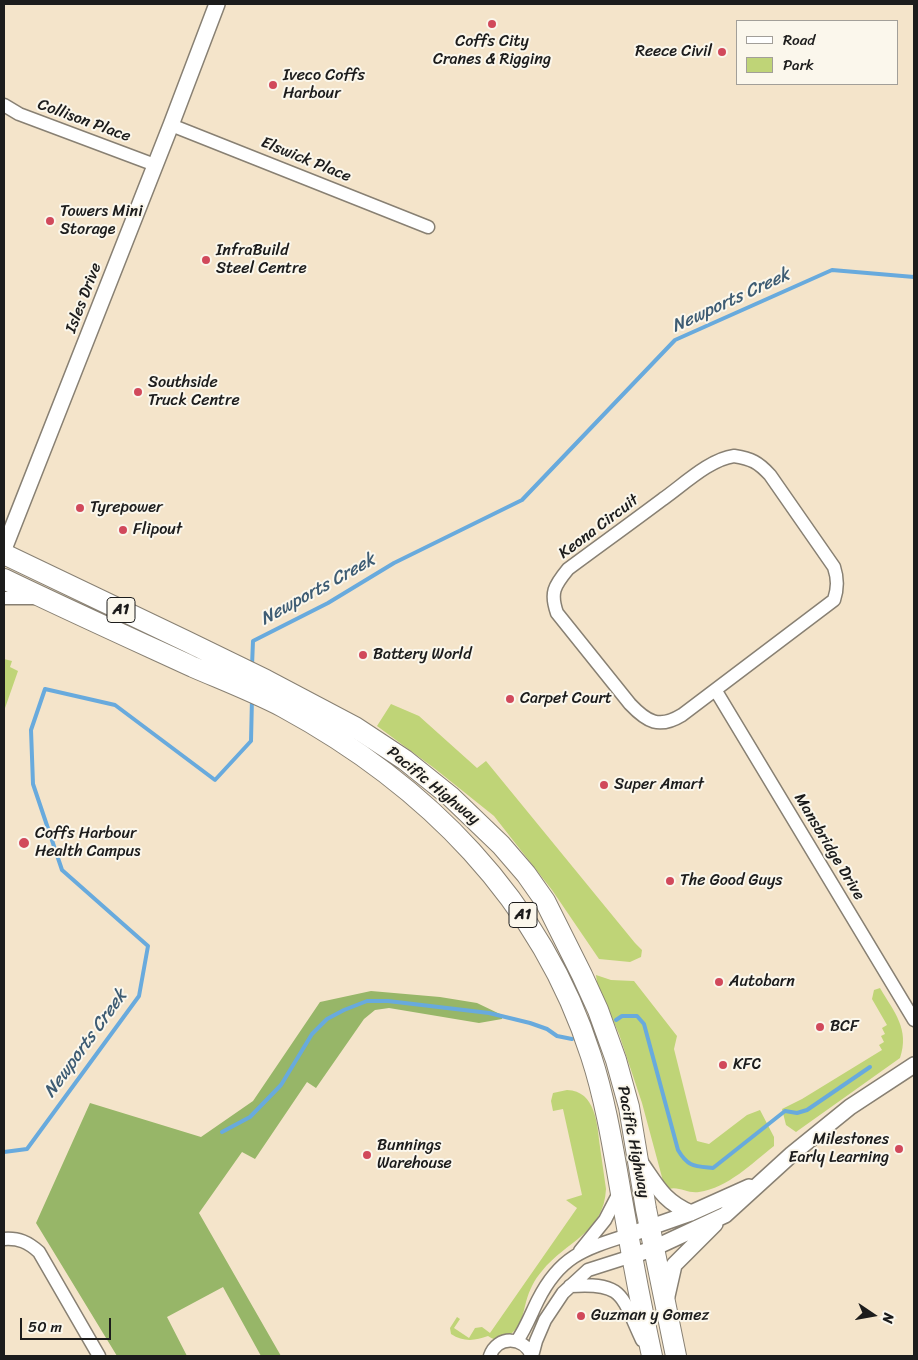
<!DOCTYPE html>
<style>
body{margin:0}
#map{position:relative;width:918px;height:1360px;overflow:hidden;background:#f4e4ca;font-family:Sriracha,sans-serif}
canvas{display:block}
.frame{position:absolute;inset:0;border:5px solid #1c1c1c;pointer-events:none}
.legend{position:absolute;left:736px;top:20px;width:162px;height:65px;box-sizing:border-box;background:#fbf7ec;border:1px solid #a29f99;margin:0;padding:6px 9px;list-style:none;font-size:15px;color:#1c1c1c}
.legend li{display:flex;align-items:center;gap:10px;height:25px}
.legend b{width:25px;border:1px solid #a29f99}
.north{position:absolute;left:848px;top:1290px;width:50px;height:50px;-webkit-text-stroke:4px #fbf7ec;paint-order:stroke;rotate:102deg;font-size:14px;font-weight:700;line-height:20px;text-align:center;color:#1c1c1c}
.north::after{content:'';display:block;margin:auto;width:18px;height:22px;background:#1c1c1c;clip-path:polygon(50% 0,100% 100%,50% 72%,0 100%)}
.scale{position:absolute;left:20px;top:1318px;width:91px;height:22px;box-sizing:border-box;border:2px solid #1c1c1c;border-top:0;padding-left:6px;font-size:15px;line-height:18px;white-space:nowrap;color:#1c1c1c;-webkit-text-stroke:4px #fbf7ec;paint-order:stroke}
</style>
<div id="map">
<canvas width="918" height="1360"></canvas>
<div class="frame"></div>
<ul class="legend">
<li><b style="height:6px;background:#fff"></b>Road</li>
<li><b style="height:14px;background:#bfd477"></b>Park</li>
</ul>
<div class="north">N</div>
<div class="scale">50 m</div>
</div>
<script>
const context = document.querySelector('canvas').getContext('2d');
context.lineJoin = 'round';
function paint(path, color) { context.fillStyle = color; context.fill(path, 'evenodd'); }
function trace(path, color, width, dash) { context.strokeStyle = color; context.lineWidth = width; context.lineCap = dash ? 'butt' : 'round'; context.setLineDash(dash || []); context.stroke(path); }
function write(font, color, halo, rows, align = 'center') {
  context.font = font + ' Sriracha,sans-serif'; context.lineWidth = 4; context.setLineDash([]); context.textBaseline = 'middle'; context.strokeStyle = halo; context.fillStyle = color; for (const [text, x, y, turn = 0] of rows) {
    context.save(); context.translate(x, y); context.rotate((+turn || 0) * Math.PI / 180); context.textAlign = isNaN(turn) ? turn : align; if (halo) context.strokeText(text, 0, 0); context.fillText(text, 0, 0); context.restore();
  }
}
paint(new Path2D(`
 M4 659 12 661 10 667 18 671 4 711Z
 M391 704 419 716 477 768 486 761 635 943 642 950 641 957 630 962 599 959 552 890 494 816 434 768 377 726Z
 M596 975 611 980 634 981 677 1036 674 1049 697 1141 709 1144 747 1115 760 1110 774 1137V1146C752 1163 728 1188 699 1192 688 1194 679 1186 669 1189L663 1181 642 1103 619 1034 597 983Z
 M880 988C894 1012 910 1029 900 1058L796 1132 786 1125 782 1109 802 1099 882 1050 879 1045 884 1042 881 1036 885 1034 882 1028 887 1025 872 999 874 990Z
 M567 1090C596 1091 597 1124 600 1147 602 1161 604 1175 606 1189 604 1233 566 1241 542 1271 534 1280 529 1291 526 1302 523 1313 522 1325 512 1333 505 1341 497 1342 488 1336 475 1341 463 1342 451 1334L450 1328 457 1317 460 1319 454 1328 469 1338 475 1328 482 1327 490 1333 577 1208 566 1200 582 1195 563 1109 553 1111 551 1101 553 1093Z`), '#bfd477');
paint(new Path2D(`
 M371 991 440 997 477 1003 502 1015V1019L479 1023 389 1008 375 1010 364 1019 316 1088 307 1082 255 1159 242 1152 199 1213 281 1356H261L223 1287 167 1317 187 1356H117L36 1223 90 1103 201 1137 253 1101 320 1002Z`), '#97b668');
trace(new Path2D(`
 M252 666 253 641 328 603 394 563 522 500 675 340 832 270 914 277
 M616 1020 622 1016H637L644 1024 678 1150C688 1167 694 1166 713 1168L785 1111 797 1113 807 1110 870 1067
 M222 1132 250 1117 281 1085 312 1034 327 1019 344 1010 367 1001H388L489 1013 530 1023 547 1029 557 1036 572 1039
 M4 1152 27 1149 139 996 148 946 62 870 33 784 31 730 45 689 115 705 215 780 251 741 252 698`), '#68aadd', 4);
const minor = new Path2D(`
 M4 105 19 114 155 165
 M171 125 428 227
 M734 456C752 459 758 462 770 475L834 567C838 579 838 588 834 600L682 715C659 729 647 722 630 704L557 613C550 593 554 586 568 569 599 546 631 523 663 499 683 485 710 459 734 456Z
 M4 598H35
 M716 691 914 1020
 M4 1239C19 1238 28 1242 39 1252L99 1356
 M580 1251 605 1220 620 1191
 M570 1286C624 1282 621 1295 642 1340
 M517 1341C526 1328 531 1314 538 1300 560 1256 584 1249 628 1235
 M490 1356C497 1335 524 1336 532 1356
 M532 1356 536 1341 545 1320 563 1293 588 1270 632 1256`);
const tertiary = new Path2D(`
 M4 549 171 125 217 4
 M640 1162C657 1186 663 1201 691 1213
 M628 1235 691 1213 749 1187
 M632 1256 654 1248 725 1215 792 1154 850 1107 914 1065
 M667 1296 674 1265 715 1224`);
const trunk = new Path2D(`
 M4 554 186 641 266 680 355 727 405 760 450 796 501 845 526 874 545 901 582 975 598 1010 616 1060 629 1107 646 1209 676 1356
 M4 579C66 609 130 638 193 667 223 680 254 692 283 707 425 784 541 899 591 1056 608 1108 615 1162 625 1216 633 1263 642 1310 652 1356`);
trace(minor, '#888073', 15);
trace(tertiary, '#888073', 18);
trace(trunk, '#888073', 22);
trace(minor, '#fff', 12);
trace(tertiary, '#fff', 15);
trace(trunk, '#fff', 20);
for (const [x, y, r, color] of [
 [492,24,5,"#d1495b"],
 [722,52,5,"#d1495b"],
 [273,85,5,"#d1495b"],
 [50,221,5,"#d1495b"],
 [206,260,5,"#d1495b"],
 [138,392,5,"#d1495b"],
 [80,508,5,"#d1495b"],
 [123,530,5,"#d1495b"],
 [363,655,5,"#d1495b"],
 [510,699,5,"#d1495b"],
 [604,785,5,"#d1495b"],
 [24,843,6,"#d1495b"],
 [670,881,5,"#d1495b"],
 [719,982,5,"#d1495b"],
 [820,1027,5,"#d1495b"],
 [723,1065,5,"#d1495b"],
 [899,1149,5,"#d1495b"],
 [367,1155,5,"#d1495b"],
 [581,1316,5,"#d1495b"]
]) { const dot = new Path2D(); dot.arc(x, y, r, 0, 2 * Math.PI); context.fillStyle = color; context.fill(dot); trace(dot, '#fbf7ec', 2); }
for (const [x, y, w] of [
 [121,610,28],
 [523,915,28]
]) { const box = new Path2D(); box.roundRect(x - w / 2, y - 12.5, w, 25, 4); context.fillStyle = '#fbf7ec'; context.fill(box); trace(box, '#1c1c1c', 1); }
write('bold 15px', '#1c1c1c', null, [
 ["A1",121,610],
 ["A1",523,915]
]);
write('16px', '#1c1c1c', '#fbf7ec', [
 ["Coffs City",492,42,"center"],
 ["Cranes & Rigging",492,60,"center"],
 ["Reece Civil",712,52,"right"],
 ["Iveco Coffs",283,76],
 ["Harbour",283,94],
 ["Towers Mini",60,212],
 ["Storage",60,230],
 ["InfraBuild",216,251],
 ["Steel Centre",216,269],
 ["Southside",148,383],
 ["Truck Centre",148,401],
 ["Tyrepower",90,508],
 ["Flipout",133,530],
 ["Battery World",373,655],
 ["Carpet Court",520,699],
 ["Super Amart",614,785],
 ["Coffs Harbour",35,834],
 ["Health Campus",35,852],
 ["The Good Guys",680,881],
 ["Autobarn",729,982],
 ["BCF",830,1027],
 ["KFC",733,1065],
 ["Milestones",889,1140,"right"],
 ["Early Learning",889,1158,"right"],
 ["Bunnings",377,1146],
 ["Warehouse",377,1164],
 ["Guzman y Gomez",591,1316]
], 'left');
write('16px', '#1c1c1c', '#fbf7ec', [
 ["Collison Place",84,121,20],
 ["Elswick Place",306,160,22],
 ["Isles Drive",84,298,-69],
 ["Keona Circuit",599,527,-37],
 ["Pacific Highway",433,786,39],
 ["Mansbridge Drive",829,847,59],
 ["Pacific Highway",633,1142,79]
]);
write('italic 18px', '#3e5c73', '#fbf7ec', [
 ["Newports Creek",731,301,-25],
 ["Newports Creek",318,590,-29],
 ["Newports Creek",86,1044,-54]
]);
</script>
